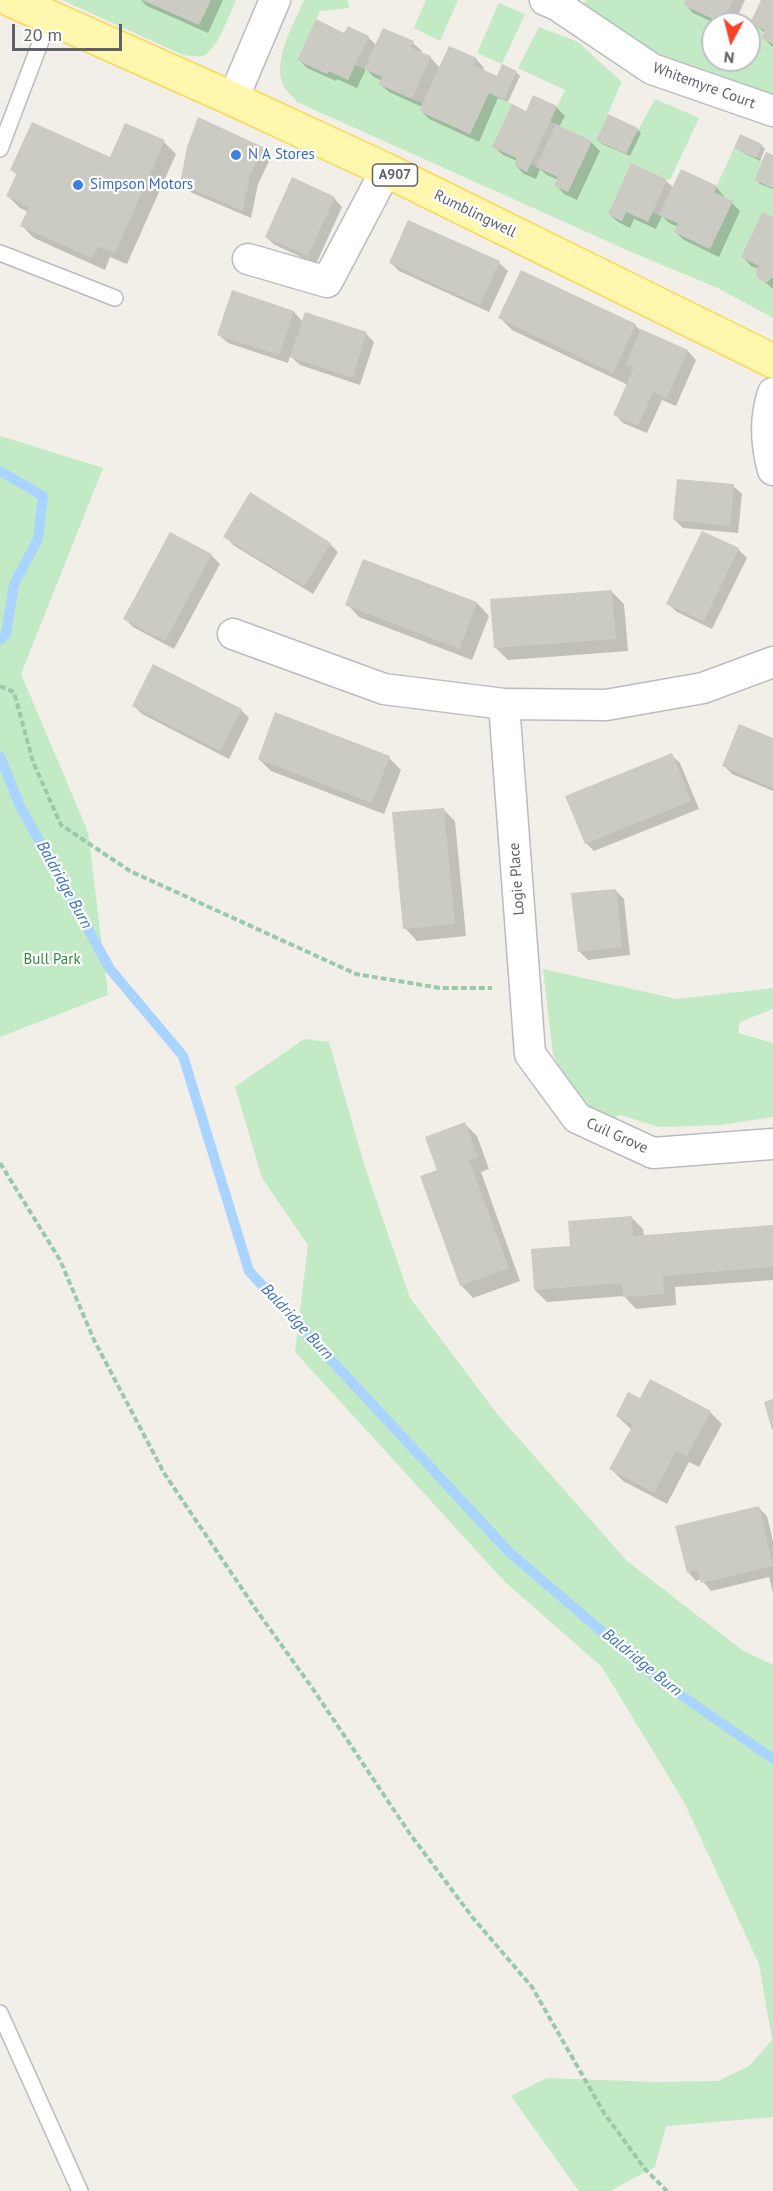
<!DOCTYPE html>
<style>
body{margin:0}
#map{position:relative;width:773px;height:2191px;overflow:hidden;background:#f1efe7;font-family:"PT Sans",sans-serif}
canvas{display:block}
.north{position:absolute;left:701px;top:12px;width:60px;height:60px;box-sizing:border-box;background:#fff;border:2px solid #bfc0c3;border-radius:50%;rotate:187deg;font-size:16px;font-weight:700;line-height:24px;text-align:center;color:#5e6268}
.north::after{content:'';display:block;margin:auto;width:21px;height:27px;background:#f64428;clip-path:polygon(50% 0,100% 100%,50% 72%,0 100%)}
.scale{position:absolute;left:12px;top:24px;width:110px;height:27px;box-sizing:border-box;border:3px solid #5e6268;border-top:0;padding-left:8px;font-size:18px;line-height:21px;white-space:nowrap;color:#5e6268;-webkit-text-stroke:4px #fff;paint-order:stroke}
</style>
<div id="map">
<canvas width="773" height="2191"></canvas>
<div class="north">N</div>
<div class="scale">20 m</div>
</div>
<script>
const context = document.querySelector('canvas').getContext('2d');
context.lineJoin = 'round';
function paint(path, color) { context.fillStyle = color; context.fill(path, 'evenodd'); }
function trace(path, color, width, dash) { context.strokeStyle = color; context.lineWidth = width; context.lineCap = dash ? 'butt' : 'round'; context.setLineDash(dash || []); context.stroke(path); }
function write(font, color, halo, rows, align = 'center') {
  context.font = font + ' "PT Sans",sans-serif'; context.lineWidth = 4.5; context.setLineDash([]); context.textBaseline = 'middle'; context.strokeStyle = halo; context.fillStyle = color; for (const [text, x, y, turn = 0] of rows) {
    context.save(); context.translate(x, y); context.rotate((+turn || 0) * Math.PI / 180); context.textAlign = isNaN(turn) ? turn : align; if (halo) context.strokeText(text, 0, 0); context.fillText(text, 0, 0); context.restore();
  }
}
paint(new Path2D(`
 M62 0H236C230 13 217 49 205 55 198 58 189 56 181 54Z
 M304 0H347L350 8 320 11 297 60 327 74 329 71 348 80 355 65 382 77 379 84 422 103 419 111 470 134 489 93 512 104 493 147 517 158 514 165 527 172 531 164 558 177 554 186 568 192 592 141 550 121 565 90 518 68 539 27 578 42 622 82 596 140 626 153 655 99 699 118 670 180 631 163 608 214 621 221 626 212H652L678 223 674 232 710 249 732 202 714 192 734 148 762 160 754 180 773 188V217L762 213 741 257 759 266C754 275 757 281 767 282L773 277V318L718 288 638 255 297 102C293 97 287 92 284 87 271 62 294 23 304 0Z
 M426 0H458L440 41 414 28Z
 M586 0H685L683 5 722 23 728 12 765 30 761 38 773 44V99L638 50 582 8ZM713 24H749V60H713Z
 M499 3 525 14 502 64 477 53Z
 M0 436 103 468 21 674 88 832 108 995 0 1037Z
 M543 969 677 999 773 988V1009L740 1022 738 1033 773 1043V1117L721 1125 659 1127 620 1115 602 1123 582 1106 565 1080 553 1054Z
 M304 1039 329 1042 364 1164 410 1298 498 1415 627 1561 742 1650 773 1665V2117L666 2126 655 2167 610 2191H579L511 2096 547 2078 655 2082 718 2081 749 2066 772 2040 759 1964 684 1802 602 1667 504 1581 295 1352 308 1245 262 1178 235 1087Z`), '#c2eac4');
paint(new Path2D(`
 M141 0H223L208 33 147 6Z
 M687 0H745L734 24H717L693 13 685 4Z
 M762 0H773V47L763 38 765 33 752 22Z
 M345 35 368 37 376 45 413 43 422 51 421 53 430 57 440 68 476 59 484 68 483 71 497 78 516 72 520 76 508 102 498 98 479 142 429 119 421 111 422 107 389 92 380 84 382 81 374 77 366 69 357 88 337 79 336 81 307 68 299 60Z
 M556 107 565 116 559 127 591 142 600 151 577 200 564 194 556 185 558 180 547 175 540 169 536 179 524 174 515 165 517 161 503 155 494 147 527 113Z
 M637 129 641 133 630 156 602 144 598 140Z
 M164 142 176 154 127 264 110 257 105 270 34 238 22 226 28 212 20 208 8 196 17 175 12 170 111 159Z
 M761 145 765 149 760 161 740 151 736 147Z
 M262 148 271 157 258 184 251 218 190 192 181 183Z
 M773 156V189L760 184 756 180Z
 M632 165 666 181 674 188 716 187 724 196 723 198 732 203 740 211 719 257 684 240 675 232 678 227 669 223 662 216 656 229 634 219 630 228 618 222 609 214Z
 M334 198 342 207 316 264 275 245 266 237Z
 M773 219V289L758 276 759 269 751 266 743 257Z
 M391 263H499L508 271 489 312 399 271Z
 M233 292 294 312 303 322 366 334 374 342 360 385 300 365 290 356 288 363 228 343 219 335Z
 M500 318 635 325 640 330 688 351 696 360 676 406 662 400 647 433 623 423 615 414 628 385 512 330Z
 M733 486 742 494 738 533 683 528 674 519Z
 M225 536 330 544 338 552 313 594 233 545Z
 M738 549 747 558 712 629 677 612 668 604Z
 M211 555 220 564 174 649 133 627 125 619Z
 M364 561 477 603 489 616 472 660 359 617 347 604Z
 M612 592 624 604 628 651 508 660 495 647Z
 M134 706 241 710 249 718 229 759 142 714Z
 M773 740V791L732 774 724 766Z
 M671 755 680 763 699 809 594 851 586 843Z
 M389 758 401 770 384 814 271 771 259 759Z
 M443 809 455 821 466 936 417 941 405 928Z
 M615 890 624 899 630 955 588 960 580 952Z
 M465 1124 477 1136 489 1169 481 1172 520 1281 473 1298 461 1285 439 1171Z
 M631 1217 643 1229 644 1237 773 1227V1280L675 1287 676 1305 636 1309 624 1296 547 1302 535 1290 571 1247Z
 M641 1400 710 1412 722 1424 699 1467 689 1462 667 1504 623 1481 611 1469 632 1430 617 1416Z
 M758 1507 767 1516 773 1541V1593L769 1577 711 1591 701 1579 696 1581 688 1572Z`), '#0003');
trace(new Path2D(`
 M0 471 43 496 38 539 14 584 6 634 0 640
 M0 756 20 806 110 969 183 1056 249 1271 509 1552 655 1677 773 1759`), '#a9d4ff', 10);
paint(new Path2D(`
 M142 0H211L199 25Z
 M685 0H733L722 23 683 5Z
 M761 0H773V44L761 38 765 30 750 23Z
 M316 19 344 33 348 26 369 36 348 80 329 71 327 74 297 60Z
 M383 28 414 41 411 48 431 56 412 99 378 84 382 77 364 69Z
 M449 46 477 58 473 65 497 76 502 64 517 71 504 99 489 93 470 134 419 111Z
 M533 95 557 106 527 172 514 165 517 158 492 147 512 104 526 111Z
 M608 114 638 128 626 154 596 140Z
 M198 117 263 147 250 175 243 211 180 184 187 147Z
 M32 122 110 157 125 123 165 140 115 253 98 246 92 258 20 226 29 207 6 196 17 173 10 170Z
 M556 124 592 141 568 192 554 186 558 177 536 167Z
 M740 134 762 144 756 158 734 148Z
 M766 152 773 155V188L754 180Z
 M631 163 667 179 648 222 626 212 622 221 608 214Z
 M681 169 717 186 714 192 733 201 710 249 674 232 678 223 659 215Z
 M292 177 335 197 308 256 265 237Z
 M762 212 773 217V277L767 282 761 281 757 277 756 272 759 266 741 257Z
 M408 220 500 261 480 305 389 263Z
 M521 270 636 324 613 373 498 318Z
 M232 290 294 311 279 355 217 335Z
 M305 312 367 332 352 378 290 357Z
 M641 329 688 350 667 398 653 392 638 426 613 415 634 367 626 364Z
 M677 479 734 484 730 526 673 520Z
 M250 492 331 543 304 586 223 537Z
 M702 531 739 548 704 621 666 604Z
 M170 532 212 554 165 641 123 619Z
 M363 559 477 602 460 649 345 605Z
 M612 590 616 639 494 648 490 599Z
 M153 664 242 709 220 751 132 706Z
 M275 712 390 756 372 803 258 759Z
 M739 724 773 738V788L722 766Z
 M672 753 691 801 585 844 565 796Z
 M444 808 455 924 403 929 392 812Z
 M616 889 622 947 578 952 571 893Z
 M465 1122 478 1157 469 1160 509 1268 460 1286 420 1176 437 1170 425 1137Z
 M632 1216 633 1236 773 1225V1267L663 1276 664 1294 623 1297 622 1283 534 1290 531 1249 570 1246 568 1221Z
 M650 1379 711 1411 687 1456 676 1451 654 1493 609 1469 633 1425 616 1416 628 1392 640 1398Z
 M773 1399V1430H772L764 1402Z
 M759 1506 773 1566 701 1583 697 1570 687 1573 675 1526Z`), '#cccbc3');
const service = new Path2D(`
 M0 149 50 17
 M0 253 115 298
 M0 2013 80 2191`);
const minor = new Path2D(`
 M545 0 557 5 652 69 773 111
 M233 99 275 0
 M248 259 327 282 386 170
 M773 393C765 417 766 445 773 470
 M233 634 384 689 504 704 606 705 703 688 773 662
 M504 704 530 1054 577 1118 653 1153 773 1144`);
const primary = new Path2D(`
 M11 0 233 99 386 170 773 361`);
trace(service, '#b9bcc1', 18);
trace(minor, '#b9bcc1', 33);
trace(primary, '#fcd755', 36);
trace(new Path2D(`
 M0 686 14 692 33 762 61 825 130 871 356 974 440 988H492
 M0 1163 60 1260 94 1340 164 1473 257 1611 313 1689 410 1834 473 1918 532 1987 604 2113 645 2169 667 2191`), '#99c9aa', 4, [6, 3]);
trace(service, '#fff', 15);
trace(minor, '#fff', 30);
trace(primary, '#fff7ae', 33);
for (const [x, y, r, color] of [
 [236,155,6,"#3f7fe0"],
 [78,185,6,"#3f7fe0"]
]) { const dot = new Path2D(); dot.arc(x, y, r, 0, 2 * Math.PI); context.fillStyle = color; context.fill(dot); trace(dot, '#fff', 2); }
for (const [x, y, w] of [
 [395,175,45]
]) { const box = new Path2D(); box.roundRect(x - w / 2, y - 11, w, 22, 4.5); context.fillStyle = '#fff'; context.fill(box); trace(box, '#5e6268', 1.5); }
write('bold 14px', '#5e6268', null, [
 ["A907",395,175]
]);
write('15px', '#5e6268', '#fff', [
 ["Whitemyre Court",704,86,20],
 ["Rumblingwell",475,214,26],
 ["Logie Place",517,879,-94],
 ["Cuil Grove",617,1136,24]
]);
write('15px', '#366cbe', '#fff', [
 ["N A Stores",248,155],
 ["Simpson Motors",90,185]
], 'left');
write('15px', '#2f8638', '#fff', [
 ["Bull Park",52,960]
]);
write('italic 16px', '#3c72ba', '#fff', [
 ["Baldridge Burn",64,885,61],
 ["Baldridge Burn",297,1322,47],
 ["Baldridge Burn",642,1663,39]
]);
</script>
